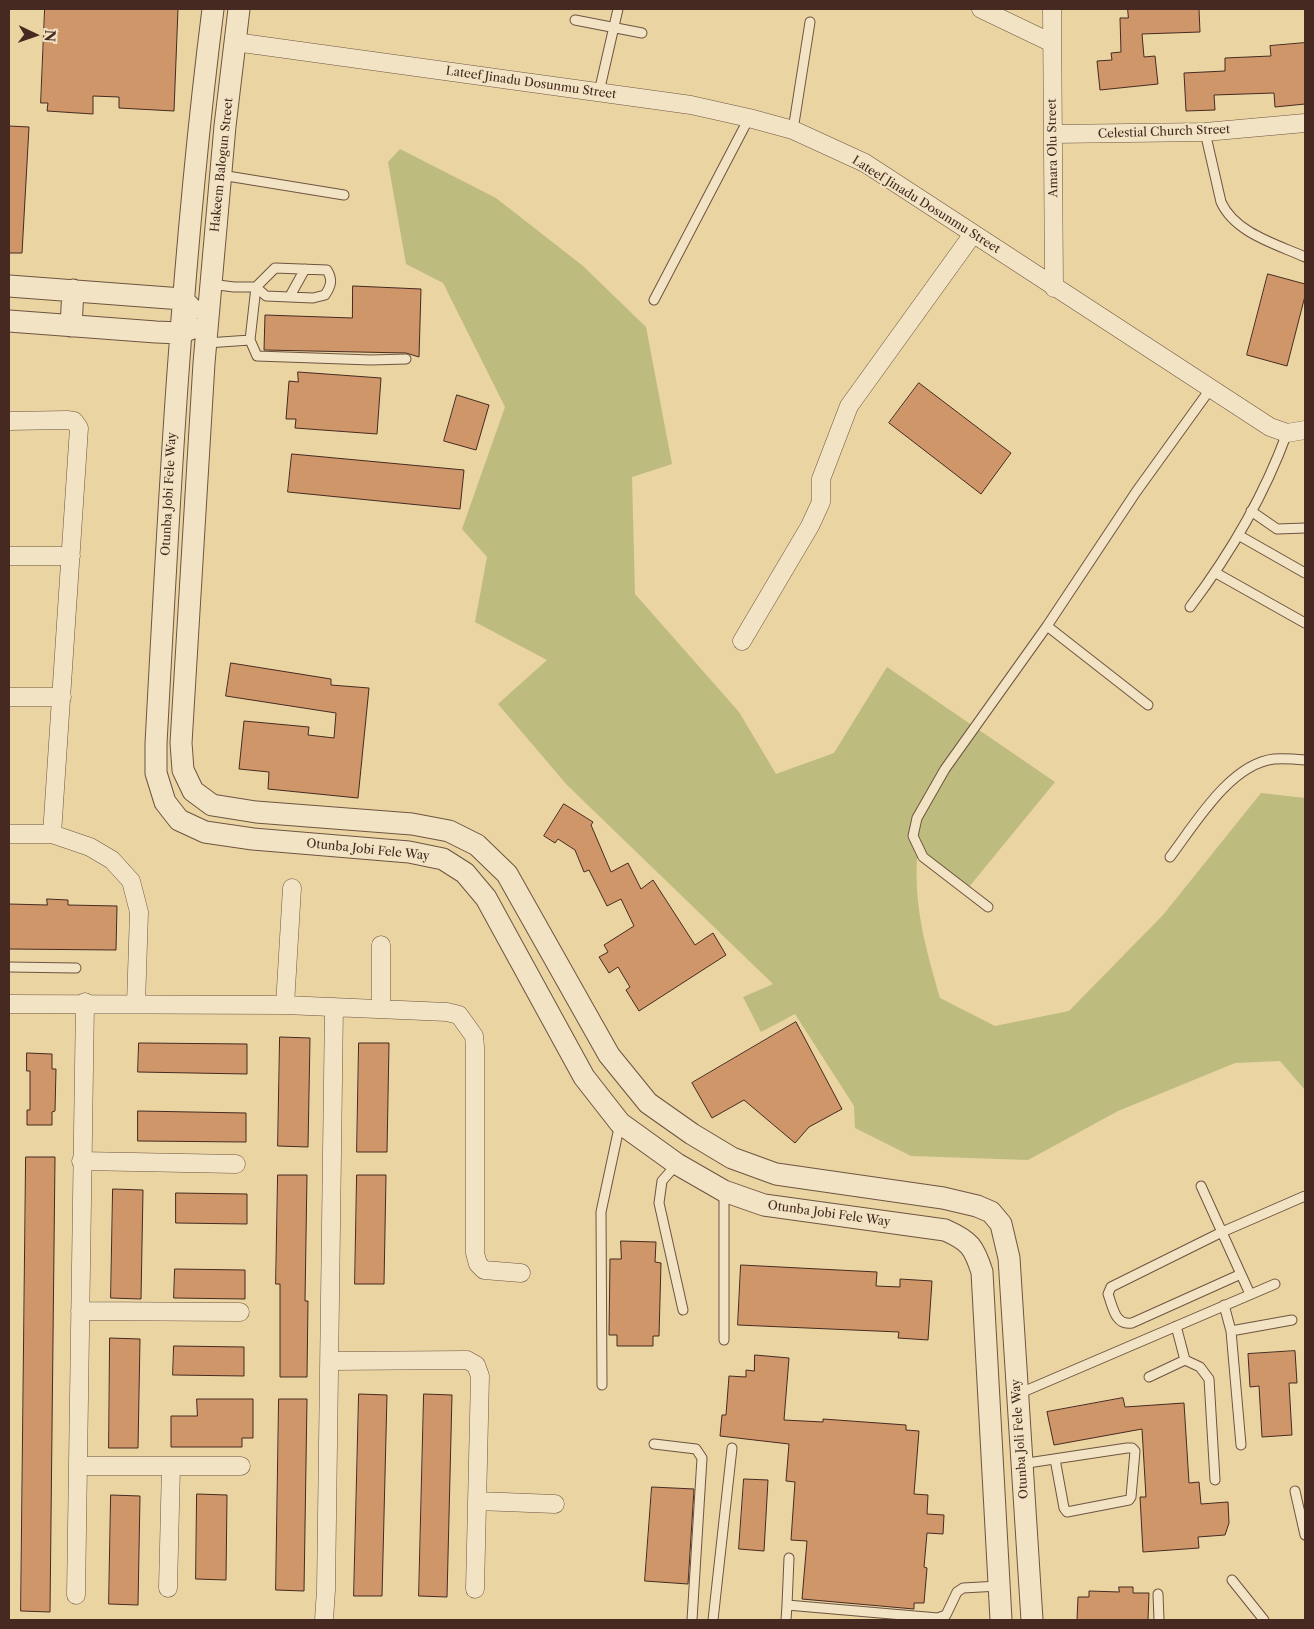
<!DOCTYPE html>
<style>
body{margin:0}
#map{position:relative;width:1314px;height:1629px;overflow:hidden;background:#e9d4a2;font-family:"Libre Caslon Text",serif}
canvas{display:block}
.frame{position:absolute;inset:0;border:10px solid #462a21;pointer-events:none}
.north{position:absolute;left:10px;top:10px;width:50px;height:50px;-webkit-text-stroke:4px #f1e3c3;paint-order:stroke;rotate:93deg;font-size:14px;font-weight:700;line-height:20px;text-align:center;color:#462a21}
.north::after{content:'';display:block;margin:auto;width:18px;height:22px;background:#462a21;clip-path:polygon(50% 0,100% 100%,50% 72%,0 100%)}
</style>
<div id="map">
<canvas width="1314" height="1629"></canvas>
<div class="frame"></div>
<div class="north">N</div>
</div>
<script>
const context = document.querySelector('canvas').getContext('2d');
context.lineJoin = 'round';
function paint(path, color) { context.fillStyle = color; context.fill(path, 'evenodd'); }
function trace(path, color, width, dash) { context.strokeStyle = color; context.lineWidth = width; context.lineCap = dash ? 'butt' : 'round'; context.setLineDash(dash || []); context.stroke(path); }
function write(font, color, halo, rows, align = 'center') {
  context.font = font + ' "Libre Caslon Text",serif'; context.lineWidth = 4; context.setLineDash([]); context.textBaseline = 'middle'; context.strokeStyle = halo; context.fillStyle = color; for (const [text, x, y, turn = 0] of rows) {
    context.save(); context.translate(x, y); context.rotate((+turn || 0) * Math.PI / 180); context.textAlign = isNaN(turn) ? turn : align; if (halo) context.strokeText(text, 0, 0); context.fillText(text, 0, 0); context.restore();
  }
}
paint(new Path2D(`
 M400 149 496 198 583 266 646 327 672 464 632 477 635 594 739 712 776 774 834 753 887 667 1055 782 964 893 917 858C914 909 926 949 940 998L995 1026 1069 1011 1163 915 1261 793 1305 798V1090L1280 1061 1235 1063 1118 1111 1028 1160 911 1156 855 1128 854 1106 795 1014 761 1032 743 997 773 984 567 785 498 704 547 660 475 622 487 557 462 529 505 407 443 283 406 264 388 162Z`), '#bebb7f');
const building = new Path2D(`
 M45 9H178L174 111 119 108V97L93 96V114L47 111 48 103H41Z
 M1128 9H1199L1200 32 1142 34 1144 57 1155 56 1158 84 1100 90 1097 61 1112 60 1111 53 1121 52 1120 18H1128Z
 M1305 43V104L1275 107 1274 93 1214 95 1215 110 1186 111 1184 73 1225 71V58L1271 56 1270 46Z
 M9 126 29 127 22 253H9Z
 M1268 274 1305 284V296L1287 366 1247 355Z
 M353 286 421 289 419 357 406 353 264 350 265 315 352 318Z
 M298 372 381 378 377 434 295 428 296 419H286L289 381 298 382Z
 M919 383 1011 453 981 494 889 423Z
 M457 395 489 405 476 450 444 441Z
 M292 454 464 470 460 509 288 492Z
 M231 663 331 679V685L369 688 358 798 268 789 269 772 239 769 244 721 309 727 308 735 334 738 336 713 226 696Z
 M564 804 593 822 591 825 611 872 628 863 641 889 653 880 695 945 713 933 726 955 639 1011 626 990 630 987 618 967 609 973 599 957 608 952 604 945 634 926 621 899 607 906 589 870 584 872 575 850 558 839 555 843 544 836Z
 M47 899 68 900V905L117 906 116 950 9 949V904L47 905Z
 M796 1022 842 1109 809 1127 795 1143 744 1100 712 1118 692 1083Z
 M280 1037 310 1038 308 1147 278 1146Z
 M139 1043 247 1044V1074L138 1072Z
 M359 1043H389L387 1152H357Z
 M27 1053 52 1054V1069H56L55 1111 52 1112V1125H27V1110H30V1071H27Z
 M138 1111 246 1113V1142L138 1141Z
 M26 1157H55L50 1612 21 1611Z
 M278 1175H307L305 1301H308L307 1377H280V1284H276Z
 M357 1175H386L384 1284H355Z
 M113 1189 143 1190 141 1299 111 1298Z
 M176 1193 247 1194V1224L176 1223Z
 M621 1241 656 1242 655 1262 661 1263 659 1336H653V1346H617V1335H609L610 1259H621Z
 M741 1265 877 1272 876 1286 900 1287V1279L932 1281 928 1340 898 1338 899 1332 738 1325Z
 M175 1269 245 1270V1299L174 1298Z
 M110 1338 140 1339 138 1448H109Z
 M174 1346 244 1347V1376L173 1375Z
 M1295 1351 1297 1383H1289L1292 1435 1262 1437 1259 1386 1250 1387 1248 1354Z
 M755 1355 789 1358 784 1420 823 1422V1419L906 1425V1430L919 1431 914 1494 928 1495 927 1514 944 1515 943 1534 927 1533 924 1567 927 1568 924 1603H914V1609L802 1599 807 1541 791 1540 795 1482 786 1481 789 1444 720 1436 722 1415H726L729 1376 746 1377V1370L754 1371Z
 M359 1394 387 1395 382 1596H354Z
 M424 1394 452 1395 447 1597 419 1596Z
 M1123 1398 1125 1407 1184 1403 1189 1483 1199 1482 1201 1504 1228 1502 1229 1523 1225 1535 1198 1537 1199 1548 1143 1552 1140 1497H1146L1142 1429 1054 1445 1047 1412Z
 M197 1399H253V1438H242V1447H171V1416H197Z
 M279 1399H307L304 1591 276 1590Z
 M744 1479 768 1480 764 1551 739 1549Z
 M652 1487 694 1489 688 1584 645 1581Z
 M197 1494 227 1495 226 1580 196 1579Z
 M111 1495 140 1496 138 1605 109 1604Z
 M1119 1587H1133V1593H1149L1148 1620H1077L1078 1597H1089V1591L1119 1592Z`);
paint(building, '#cf9669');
trace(building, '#462a21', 1);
const service = new Path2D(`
 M575 20 642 33
 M599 92 618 9
 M793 130 810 22
 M1205 132 1221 202C1235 233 1276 244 1305 257
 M221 175 344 195
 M210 284 234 287H256L275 268 327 270C333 280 331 286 325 295L313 298 266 296 256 287 250 340
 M290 296 305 269
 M654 300 749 118
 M207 343 250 340 257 356 371 360 406 359
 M1251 511 1277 529 1305 528
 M1240 536 1305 573
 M1216 573 1305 623
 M1190 607C1230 554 1264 496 1287 433
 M1047 626 1148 705
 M1170 857C1195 824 1230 764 1274 759 1284 758 1295 759 1305 760
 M988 907 923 857 913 836 917 818 945 769 1047 626 1136 492 1211 388
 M9 967 76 968
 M676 1165 662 1181 659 1203 683 1310
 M1201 1186 1250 1294
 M724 1191V1340
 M1241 1274 1132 1323C1115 1326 1113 1307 1108 1294L1111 1287 1222 1232 1305 1196
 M1224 1305 1231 1331 1241 1445
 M1176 1326 1185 1360 1200 1367 1209 1379 1215 1480
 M1231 1331 1292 1320
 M1149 1377 1185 1360
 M602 1385 601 1212 620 1123
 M1018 1394 1275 1284
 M654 1444 696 1449 702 1458 692 1620
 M1021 1464 1127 1448H1132L1135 1451 1131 1497 1129 1500 1067 1512 1064 1508 1055 1459
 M1295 1491 1305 1535
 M1232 1580 1264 1620
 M1158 1594 1159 1620
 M787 1605 789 1558
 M713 1620 732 1448
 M786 1620 787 1605 938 1618 946 1615 957 1592 963 1588 999 1586`);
const minor = new Path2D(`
 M981 9 1052 43
 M1052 9 1054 288
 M235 42 691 105 749 118 793 130 865 163 1270 427 1287 433 1305 430
 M1053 134 1205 132 1305 123
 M9 421 67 420 74 421 79 428 52 834
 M9 556H71
 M742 641 810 526 821 502V479L849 406 973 234
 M9 697H62
 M9 834H52L90 847 112 860 131 881 139 912 136 1004
 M9 1004 285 1005 447 1012 459 1015 474 1036 475 1047V1253L478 1264 484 1270 521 1273
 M285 1005 292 888
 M381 1009V945
 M81 1161 236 1164
 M80 1311 240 1312
 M330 1361 467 1360 476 1365 480 1376 475 1589
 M78 1466H241
 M478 1501 555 1504
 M168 1588 171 1466
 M76 1595 85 1002
 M324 1620 326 1590 334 1007`);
const tertiary = new Path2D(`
 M213 9C182 253 169 498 156 744V773L165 802 179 820 205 832 253 839 409 852 443 859 465 873 486 898 584 1077 620 1123 677 1164 724 1191 764 1205 945 1230C970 1241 974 1247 982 1272L1001 1620
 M239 9 225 126 204 363 181 743 183 770 193 791 212 805 256 812 412 824 449 831 477 845 507 874 609 1055 648 1103 692 1134 732 1158 776 1174 943 1198 977 1206 991 1212 1001 1224 1009 1258 1032 1620
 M9 286 182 299 192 309
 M9 321 156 332 180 333 193 328
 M71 326 73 290`);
trace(service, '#6f5441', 11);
trace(minor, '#6f5441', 19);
trace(tertiary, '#6f5441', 23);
trace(service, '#f1e3c3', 9);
trace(minor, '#f1e3c3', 18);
trace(tertiary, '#f1e3c3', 21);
write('12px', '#462a21', '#f1e3c3', [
 ["Lateef Jinadu Dosunmu Street",531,83,8],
 ["Celestial Church Street",1164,132,-2],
 ["Amara Olu Street",1053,148,-91],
 ["Hakeem Balogun Street",222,165,-84],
 ["Lateef Jinadu Dosunmu Street",926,205,32],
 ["Otunba Jobi Fele Way",169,494,-87],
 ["Otunba Jobi Fele Way",368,850,6],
 ["Otunba Jobi Fele Way",829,1214,8],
 ["Otunba Joli Fele Way",1020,1439,-94]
]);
</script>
